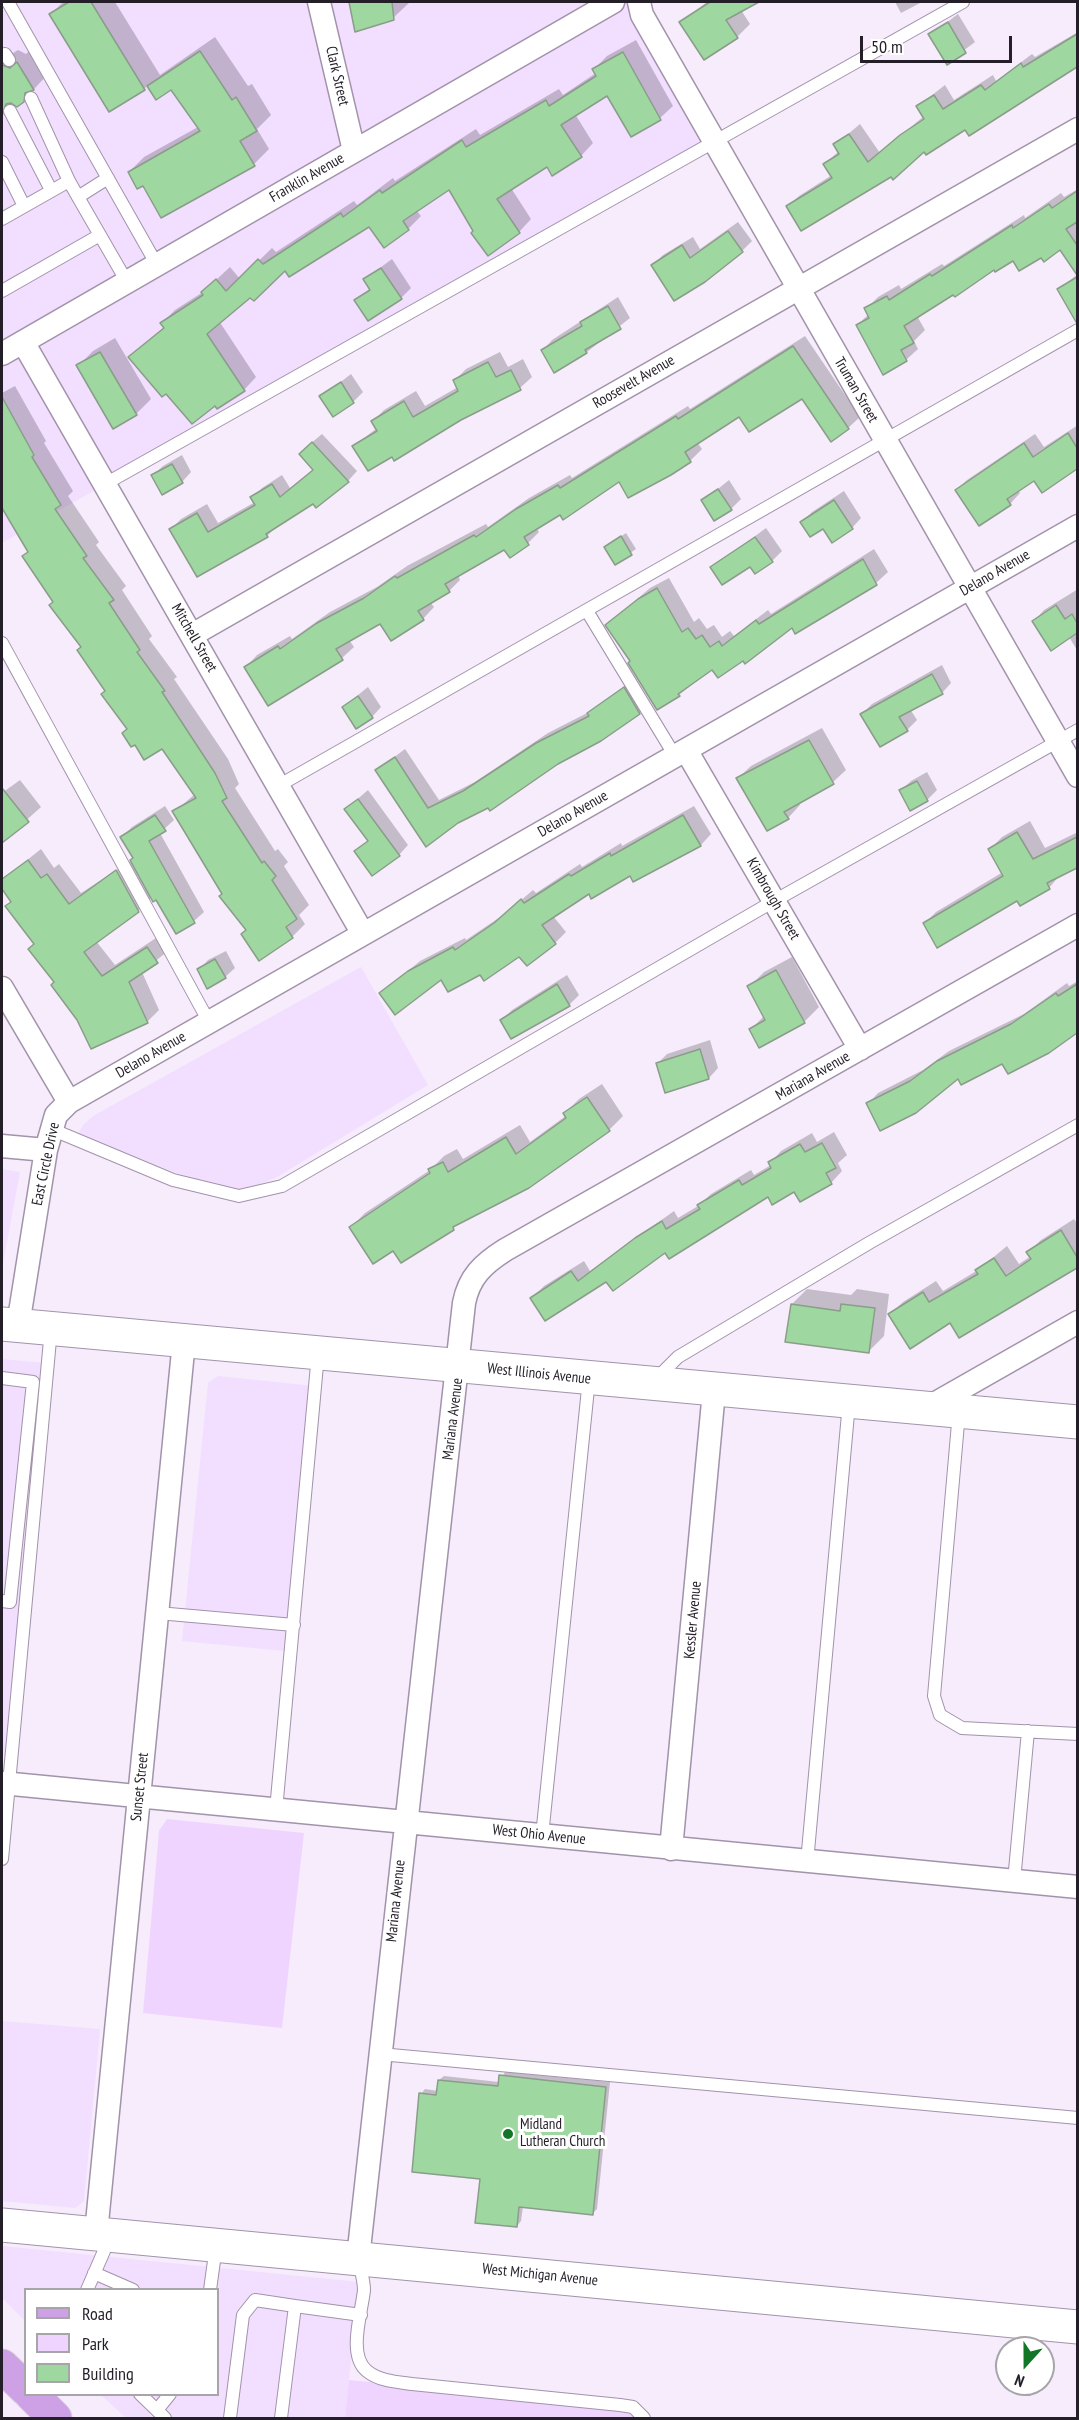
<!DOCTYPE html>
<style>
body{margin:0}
#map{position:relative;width:1079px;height:2420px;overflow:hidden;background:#f6ecfc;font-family:"PT Sans Narrow",sans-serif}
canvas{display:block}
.frame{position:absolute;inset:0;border:3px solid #231e27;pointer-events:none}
.legend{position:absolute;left:24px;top:2288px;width:195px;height:108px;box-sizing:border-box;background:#fff;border:2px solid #a7a5a9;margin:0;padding:8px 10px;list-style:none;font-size:18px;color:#231e27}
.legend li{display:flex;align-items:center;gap:12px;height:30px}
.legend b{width:30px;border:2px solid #a7a5a9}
.north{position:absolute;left:995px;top:2336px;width:60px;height:60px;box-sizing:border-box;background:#fff;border:2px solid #a7a5a9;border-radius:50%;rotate:201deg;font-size:16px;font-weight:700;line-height:24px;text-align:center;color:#231e27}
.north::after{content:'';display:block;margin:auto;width:21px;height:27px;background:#137627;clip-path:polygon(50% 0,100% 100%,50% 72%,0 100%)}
.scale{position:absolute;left:860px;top:36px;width:152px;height:27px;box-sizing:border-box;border:3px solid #231e27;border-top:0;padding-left:8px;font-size:18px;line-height:21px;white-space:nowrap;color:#231e27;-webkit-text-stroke:4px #fff;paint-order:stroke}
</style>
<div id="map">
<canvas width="1079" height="2420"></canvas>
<div class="frame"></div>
<ul class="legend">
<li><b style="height:8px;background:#cea1e6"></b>Road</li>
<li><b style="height:16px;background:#efd4ff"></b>Park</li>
<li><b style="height:16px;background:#9fd7a1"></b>Building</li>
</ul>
<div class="north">N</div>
<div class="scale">50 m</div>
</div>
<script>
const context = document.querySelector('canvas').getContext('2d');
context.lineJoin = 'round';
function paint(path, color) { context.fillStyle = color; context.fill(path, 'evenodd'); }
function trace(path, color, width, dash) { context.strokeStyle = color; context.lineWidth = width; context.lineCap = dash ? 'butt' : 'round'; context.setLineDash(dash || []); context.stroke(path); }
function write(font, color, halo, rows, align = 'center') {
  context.font = font + ' "PT Sans Narrow",sans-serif'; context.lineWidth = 6; context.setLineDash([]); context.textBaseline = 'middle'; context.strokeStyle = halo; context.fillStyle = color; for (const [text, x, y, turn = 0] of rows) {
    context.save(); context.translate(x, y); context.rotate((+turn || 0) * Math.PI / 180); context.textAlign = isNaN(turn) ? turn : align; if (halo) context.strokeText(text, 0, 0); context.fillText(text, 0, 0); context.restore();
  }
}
paint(new Path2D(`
 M2 2H636L714 137 2 543Z
 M361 967 428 1085 277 1177 239 1193 217 1189 78 1134 83 1125 93 1116Z
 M2 1169 20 1172 2 1269Z
 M2 1359 45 1363 6 1756 2 1755Z
 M218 1376 314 1386 285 1651 182 1641 208 1383Z
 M2 2021 100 2029 84 2201 75 2208 2 2201Z
 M2 2246 359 2282 345 2418H126L101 2395 218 2394V2290H26L25 2321 2 2298Z`), '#f2deff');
paint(new Path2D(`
 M167 1819 304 1833 282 2028 143 2013 159 1831Z
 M349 2380 645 2409 644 2418H345Z`), '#efd4ff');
paint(new Path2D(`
 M63 2H115L160 75 215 37 248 86 252 84 271 115 257 129 269 149 254 164 162 216 144 184 129 172 144 157 198 127 172 88 156 98 148 85 144 89 51 14Z
 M350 2H410L393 18 357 30Z
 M707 2H756L741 10 750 24 737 37 681 22Z
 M895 2H922L901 13Z
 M958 14 975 42 947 63 930 35Z
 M1078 32V66L970 134 966 128 924 149 891 175 788 206 799 196 832 175 825 164 839 151 835 145 860 124 880 153 924 116 918 106 945 85 954 100 993 75 996 81 1032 54 1035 57Z
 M636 40 673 106 660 118 608 94 575 114 593 143 581 156 547 165 511 188 531 219 519 232 475 231 450 188 416 210 421 216 408 229 369 225 285 269 219 321 256 377 244 390 167 392 130 357 164 327 162 323 175 310 203 292 230 267 240 279 272 248 276 252 354 201 357 205 393 178 395 181 476 129 480 135 559 89 563 95 596 73 594 69 607 56Z
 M32 48 48 74 23 101 13 102 2 114V60L18 50 26 54Z
 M1078 189V256L1070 261 1060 248 1042 256 1014 259 917 316 925 330 914 341 918 349 906 360 857 325 869 314 866 309 878 297 899 285 901 289 942 264 944 266 1024 215 1025 218 1061 193 1064 197Z
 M738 222 752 241 742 251 653 265 663 255 693 237 700 249Z
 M392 259 411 288 401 298 356 300 371 288 365 279Z
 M1078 274V307L1071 311 1059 289Z
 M618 297 630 318 587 352 554 371 543 350 552 340Z
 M805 336 860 417 848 428 802 397 740 415 697 442 702 449 690 461 620 480 560 513 536 527 539 532 528 543 504 548 458 575 460 580 449 591 430 602 434 607 423 619 381 622 349 640 354 647 342 658 269 704 246 667 257 655 290 636 292 639 330 612 377 587 407 566 486 524 488 527 529 498 570 475 572 478 688 406 690 409Z
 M115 338 151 399 136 414 78 366 93 351Z
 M500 352 508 367 523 359 532 377 520 388 393 455 354 446 377 428 373 421 384 410 416 391 425 406 458 387 455 380 466 369Z
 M351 374 363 392 353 402 321 397Z
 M15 386 46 441 44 443 73 491 68 496 99 542 96 545 126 586 122 590 152 636 149 639 177 677 174 679 228 759 239 784 235 788 275 851 278 849 288 862 284 866 309 905 299 915 305 924 292 937 259 959 248 929 223 894 174 812 195 794 162 747 135 743 2 505V393Z
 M1078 425V467L1042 491 1035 479 1018 490 1020 493 1010 504 956 490 967 480 1035 434 1044 447Z
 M322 434 357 471 348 481 277 526 267 536 198 575 171 529 181 519 207 504 218 523 255 502 252 498 262 488 282 475 290 488 314 469 310 444Z
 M182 455 191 472 182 482 153 475 163 466Z
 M729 480 741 499 731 509 703 501Z
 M844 491 861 518 852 528 823 527 802 522 812 512Z
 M766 528 782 551 772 561 712 568Z
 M626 533 636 549 615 563 606 547Z
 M874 549 888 572 876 583 796 632 792 626 743 659 713 668 679 695 632 661 607 625 650 588 669 578 694 622 699 618 707 629 714 625 722 637 730 631 734 636 768 610 771 614Z
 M1078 589V650H1077L1069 637 1034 621 1044 610Z
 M942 665 951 683 942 693 910 709 917 720 907 730 862 714 872 704Z
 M634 679 649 703 639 713 489 807 457 822 426 845 377 770 405 749 439 800 475 782 548 733 591 711Z
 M368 687 381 707 372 717 343 707Z
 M822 728 846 770 833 782 798 802 800 805 788 818 738 778 751 766Z
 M927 772 937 790 927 800 901 790 911 781Z
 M20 780 41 807 2 842V793Z
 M368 790 408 845 399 855 356 852 369 840 346 809Z
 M165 806 174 820 160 833 204 912 194 921 152 897 138 911 96 941 115 965 159 936 169 950 142 972 159 1010 147 1022 79 1019 2 886V880L41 849 54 868 59 864 81 893 135 858 122 837 132 827Z
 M694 806 711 834 701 845 633 880 630 874 589 892 553 916 566 932 555 943 520 954 480 974 442 978 381 993 420 961 465 938 466 940 506 913 533 890 536 893 580 864 582 867 621 843 622 846Z
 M1030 821 1045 848 1078 832V866L1060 875 1049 888 924 924 936 912 1003 872 990 849 1002 837Z
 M226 951 235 968 225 977 199 970 208 960Z
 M792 957 819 1007 804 1022 751 1029 764 1016 749 987 764 972Z
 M567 975 579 995 570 1004 512 1037 502 1020 512 1010Z
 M1078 981V1029L1072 1035 1003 1062 868 1104 878 1093 923 1070 949 1051 1024 1014 1067 983 1069 986Z
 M710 1040 718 1068 709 1078 657 1064 667 1054Z
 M602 1084 623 1116 609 1130 500 1203 459 1223 453 1228 394 1249 351 1227 365 1213 430 1170 444 1156 457 1149 463 1159 520 1125 530 1142 567 1115 565 1113 579 1099Z
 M834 1132 847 1155 838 1163 842 1171 831 1183 769 1195 607 1280 532 1298 544 1286 584 1261 590 1271 674 1211 678 1218 698 1206 711 1194 751 1170 754 1175 771 1165 770 1163 781 1151 812 1133 817 1142Z
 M1074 1219 1078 1225V1266L960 1336 950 1321 890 1314 903 1302 936 1281 943 1291 978 1270 1007 1246 1019 1264 1031 1256 1028 1252 1041 1240Z
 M807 1289 851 1295 857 1289 889 1294 884 1336 869 1351 792 1304Z
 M505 2072 610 2082 597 2209 593 2213 523 2206 521 2221 517 2226 421 2094 425 2089 438 2091 439 2080 444 2076 499 2082Z`), '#0003');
const building = new Path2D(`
 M69 2H91L145 90 109 112 49 14Z
 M349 2H392L394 20 355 32Z
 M710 2H759L726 20 738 38 704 60 679 22Z
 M948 22 966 53 947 65 928 34Z
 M1077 34V67L969 136 965 130 926 155 924 152 893 180 891 177 801 231 786 206 832 178 823 164 839 154 833 144 849 134 868 162 900 135 924 119 916 106 934 95 943 109 981 85 985 90 1021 63 1023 67Z
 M200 51 232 100 236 97 257 131 240 141 255 166 161 218 143 186 137 189 128 172 200 131 171 90 156 100 147 86Z
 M623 52 661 120 631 137 607 96 561 125 582 157 552 176 547 167 497 199 520 233 488 256 471 233 473 231 449 190 403 221 409 230 384 248 369 227 289 277 285 271 254 301 250 298 207 334 245 391 217 409 215 406 192 424 166 394 162 397 128 357 164 328 160 323 203 295 201 292 216 279 226 291 258 259 263 264 341 213 343 217 380 190 382 193 462 140 466 147 546 100 549 106 596 76 592 69Z
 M17 62 34 90 25 93 24 102 17 107 11 103 6 104 2 116V65L10 68Z
 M1077 191V222L1066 229 1077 245V275L1060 250 1044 262 1041 258 1019 271 1013 261 995 272 994 270 955 297 953 295 904 326 914 343 901 350 907 361 883 375 856 325 869 318 864 308 887 296 889 300 930 274 932 276 1012 225 1013 228 1049 204 1052 208Z
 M728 231 743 252 705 282 674 301 651 265 682 245 690 258Z
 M381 268 402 299 368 321 354 300 370 290 363 279Z
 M1077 277V322H1076L1057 289Z
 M608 306 621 329 585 350 587 353 554 373 541 350 582 326 580 322Z
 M793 346 849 429 831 442 802 399 749 432 739 417 685 452 691 462 671 475 628 498 619 482 563 520 560 515 524 537 529 545 510 558 504 550 445 584 450 592 418 611 424 620 391 641 380 624 336 649 343 660 268 706 244 667 278 646 280 649 317 623 364 598 395 576 397 578 474 535 476 537 516 509 558 485 560 488 676 416 678 419Z
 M100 352 137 415 113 429 76 365Z
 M488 362 496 377 511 370 521 390 461 420 394 461 392 457 368 471 352 446 377 431 371 421 404 401 413 417 458 391 453 380Z
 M341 382 354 403 333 417 319 396Z
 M2 397 34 455 32 457 61 505 55 509 87 556 83 558 114 600 109 603 140 650 137 652 165 691 162 692 215 773 227 798 222 801 262 863 264 861 276 876 272 880 297 919 286 927 293 938 259 961 241 934 246 930 219 896 222 894 172 811 196 798 162 749 144 760 135 745 131 747 122 733 127 729 101 694 105 691 77 650 81 647 49 605 53 602 22 556 28 552 2 508Z
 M1068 433 1077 448V469L1042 493 1034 481 1007 499 1011 505 979 526 955 490 1024 443 1033 457Z
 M312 442 349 482 316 508 313 504 266 534 268 537 197 577 169 529 197 513 208 532 255 505 250 497 272 484 280 497 313 470 299 454Z
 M172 464 183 483 162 495 151 475Z
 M718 489 732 510 714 521 701 500Z
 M834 500 853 529 832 543 823 529 810 537 800 522Z
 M621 536 632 555 615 565 604 547Z
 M755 537 773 562 755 574 750 567 722 585 710 567Z
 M863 559 877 585 795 634 792 628 745 664 743 661 718 678 712 670 678 694 680 696 657 710 628 663 630 661 605 625 638 599 657 588 682 632 688 628 696 639 702 635 710 647 719 641 722 646 756 620 759 624Z
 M1056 605 1065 619 1072 614 1077 623V633L1051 651 1032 621Z
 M932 674 943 694 899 717 908 731 880 747 860 714Z
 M624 687 640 714 601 741 558 764 490 811 488 808 458 823 426 847 375 770 395 757 428 808 463 791 536 743 589 716 587 713Z
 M358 696 373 718 356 729 342 707Z
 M809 740 834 784 784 812 789 819 767 831 736 778Z
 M917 781 928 801 910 811 899 790Z
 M2 788 29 822 2 843Z
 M358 799 400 856 372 876 354 851 368 841 344 809Z
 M155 815 166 831 149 841 195 923 176 934 156 900 153 902 130 860 133 858 120 837Z
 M683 815 701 846 633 882 630 876 591 899 589 894 542 925 556 944 527 966 519 957 484 981 480 975 448 992 441 980 395 1015 379 993 408 971 453 947 455 950 494 923 521 899 524 903 569 874 571 876 610 853 611 856Z
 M1017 832 1033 859 1077 837V868L1047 883 1050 889 1020 906 1017 901 937 948 923 923 1003 876 988 849Z
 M28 860 41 878 47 874 69 904 116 870 139 912 84 952 102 976 147 947 158 963 129 982 148 1023 91 1049 77 1020 51 985 54 982 28 949 34 944 5 906 11 902 2 889V879Z
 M215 959 226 978 207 989 197 969Z
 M776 970 805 1023 759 1048 749 1029 765 1020 747 986Z
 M557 984 570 1006 511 1039 500 1020Z
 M1077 984V1033L1049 1053 1008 1074 1002 1064 961 1085 958 1079 916 1113 880 1131 866 1103 910 1081 937 1061 1011 1024 1056 993 1058 996Z
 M700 1049 709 1079 665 1093 656 1063Z
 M587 1097 610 1131 529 1188 453 1227 454 1230 401 1263 393 1251 373 1264 349 1227 430 1173 428 1169 443 1162 448 1172 506 1137 516 1154 566 1118 563 1113Z
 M822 1143 836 1168 826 1173 832 1184 800 1202 794 1192 772 1205 768 1197 669 1259 665 1253 613 1291 606 1282 545 1321 530 1298 571 1271 578 1281 635 1238 662 1221 666 1229 700 1209 697 1205 739 1180 742 1185 771 1168 768 1162 800 1144 805 1152Z
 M1061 1230 1077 1257V1268L959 1338 950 1323 910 1349 888 1314 923 1292 929 1302 978 1274 975 1270 994 1258 1006 1276 1031 1259 1026 1252Z
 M791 1304 840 1311 841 1304 875 1308 869 1353 785 1342Z
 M499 2075 606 2087 593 2215 519 2207 517 2227 475 2223 480 2179 412 2172 419 2093 436 2095 438 2080 498 2086Z`);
paint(building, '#9fd7a1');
trace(building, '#899d89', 1.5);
const lane = new Path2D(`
 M8 2 157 265
 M2 56 5 54 9 60
 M31 98 69 181
 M10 111 51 190
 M2 162 24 206
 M108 178 78 197 127 282
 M2 219 69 181 78 197
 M2 291 100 235
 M105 484 963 2
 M587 611 675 756
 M2 643 209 1022
 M278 786 1078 330
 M51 1129 173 1180 239 1196 282 1186 774 901 1078 730
 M2 1378 33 1382 10 1602 2 1601
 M656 1379 678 1357 869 1243 1078 1125
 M959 1412 934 1696 940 1715 962 1728 1078 1734
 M158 1613 294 1625
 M276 1810 318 1354
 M542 1836 589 1379
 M2 1859 51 1329
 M807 1862 849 1403
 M1014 1881 1028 1731
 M380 2054 1078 2118
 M359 2262C361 2271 364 2281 364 2290 362 2312 347 2355 367 2371 379 2381 397 2382 412 2384L620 2405 633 2407 644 2418
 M94 2273 133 2290
 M87 2290 104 2251 105 2237
 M210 2290 216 2246
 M140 2394 165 2418
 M157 2410 170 2394
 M230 2418 243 2315 255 2300 295 2306
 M281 2418 295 2306 361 2315`);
const street = new Path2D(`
 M319 2 354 151
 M639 2 642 15 1078 776
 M23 342 363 934
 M2 354 613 2
 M192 635 1078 129
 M686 750 860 1049
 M2 988 69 1102 56 1115 46 1150 18 1325
 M69 1102 1078 526
 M2 1146 46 1150
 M927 1408 1078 1322
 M2 1783 1078 1887
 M671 1849 714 1391
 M96 2233 184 1341
 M358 2258 464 1303C469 1277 483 1264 505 1250L1078 925`);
const secondary = new Path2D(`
 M2 1324 1078 1422
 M2 2225 1078 2327`);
const primary = new Path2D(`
 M2 2366 26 2389
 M31 2394 55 2418`);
trace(lane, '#a293aa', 14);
trace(street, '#a293aa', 25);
trace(secondary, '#a293aa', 35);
trace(primary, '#d3d2d4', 35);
trace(lane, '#fff', 12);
trace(street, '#fff', 22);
trace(secondary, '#fff', 33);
trace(primary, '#cea1e6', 33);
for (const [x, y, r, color] of [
 [508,2134,6,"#137627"]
]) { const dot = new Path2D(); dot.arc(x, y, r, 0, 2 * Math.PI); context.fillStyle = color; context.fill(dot); trace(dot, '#fff', 2); }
write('15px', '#231e27', '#fff', [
 ["Clark Street",337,76,77],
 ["Franklin Avenue",307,178,-30],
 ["Roosevelt Avenue",634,382,-30],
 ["Truman Street",856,390,60],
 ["Delano Avenue",995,573,-30],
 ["Mitchell Street",194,638,60],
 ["Delano Avenue",573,814,-30],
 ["Kimbrough Street",773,899,60],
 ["Delano Avenue",151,1055,-30],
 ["Mariana Avenue",813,1076,-30],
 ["East Circle Drive",46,1164,-78],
 ["West Illinois Avenue",539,1374,6],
 ["Mariana Avenue",453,1419,-83],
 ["Kessler Avenue",693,1620,-85],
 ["Sunset Street",140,1787,-84],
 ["West Ohio Avenue",539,1835,6],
 ["Mariana Avenue",396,1901,-84],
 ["West Michigan Avenue",540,2275,6]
]);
write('15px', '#231e27', '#fff', [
 ["Midland",520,2125],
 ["Lutheran Church",520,2142]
], 'left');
</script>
